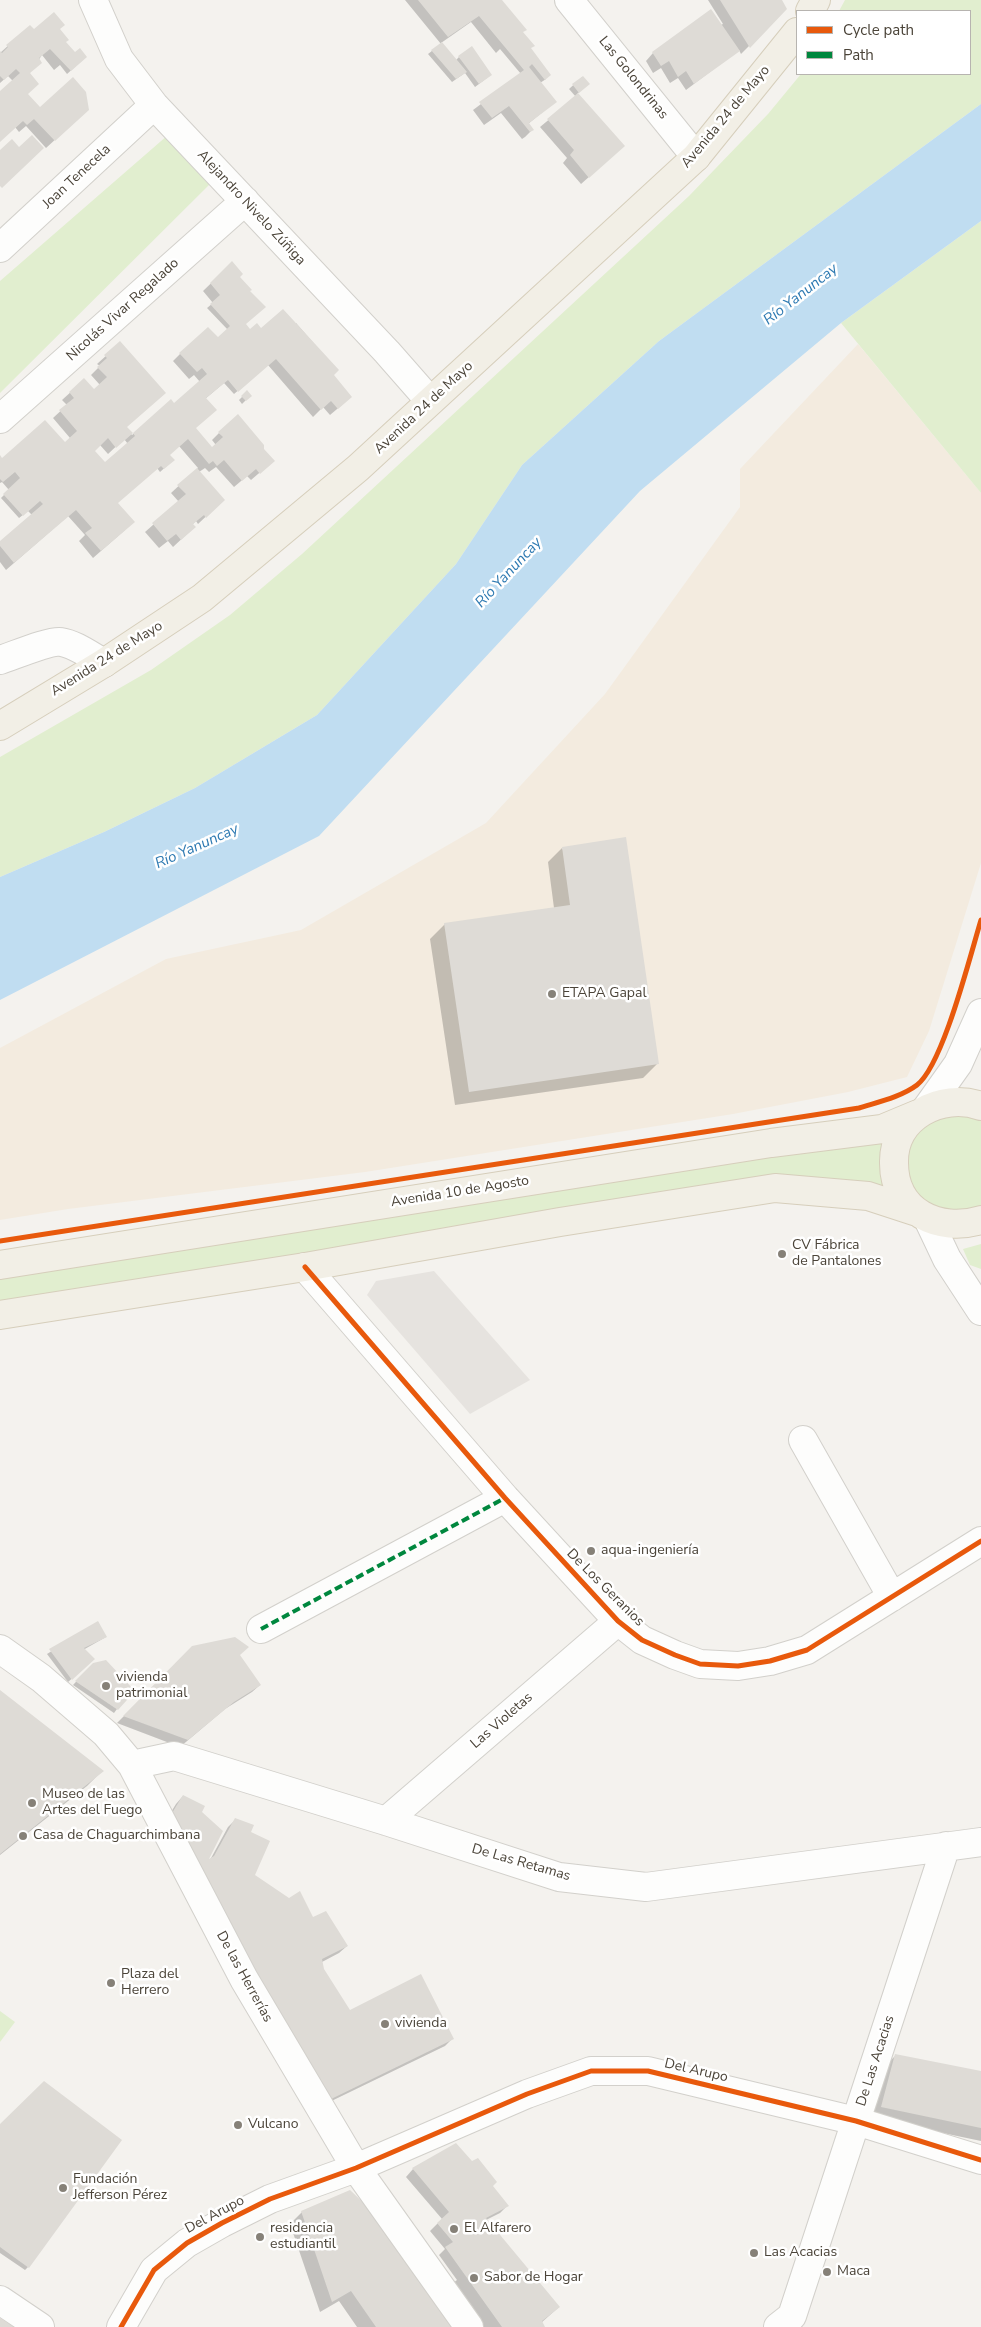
<!DOCTYPE html>
<meta charset="utf-8">
<style>
body{margin:0}
#map{position:relative;width:981px;height:2327px;overflow:hidden;background:#f4f2ee;font-family:"Nunito Sans",sans-serif}
canvas{display:block}
.legend{position:absolute;left:796px;top:10px;width:175px;height:65px;box-sizing:border-box;background:#fff;border:1px solid #b7b4b0;margin:0;padding:6px 9px;list-style:none;font-size:15px;color:#4b4439}
.legend li{display:flex;align-items:center;gap:10px;height:25px}
.legend b{width:25px;border:1px solid #b7b4b0}
</style>
<div id="map">
<canvas width="981" height="2327"></canvas>
<ul class="legend">
<li><b style="height:6px;background:#e8590c"></b>Cycle path</li>
<li><b style="height:6px;background:#00873e"></b>Path</li>
</ul>
</div>
<script>
const context = document.querySelector('canvas').getContext('2d');
context.lineJoin = 'round';
function paint(path, color) { context.fillStyle = color; context.fill(path, 'evenodd'); }
function trace(path, color, width, dash) { context.strokeStyle = color; context.lineWidth = width; context.lineCap = dash ? 'butt' : 'round'; context.setLineDash(dash || []); context.stroke(path); }
function write(font, color, halo, rows, align = 'center') {
  context.font = font + ' "Nunito Sans",sans-serif'; context.lineWidth = 5; context.setLineDash([]); context.textBaseline = 'middle'; context.strokeStyle = halo; context.fillStyle = color; for (const [text, x, y, turn = 0] of rows) {
    context.save(); context.translate(x, y); context.rotate((+turn || 0) * Math.PI / 180); context.textAlign = isNaN(turn) ? turn : align; if (halo) context.strokeText(text, 0, 0); context.fillText(text, 0, 0); context.restore();
  }
}
paint(new Path2D(`
 M858 344 981 493V863L929 1031 907 1077 848 1092 733 1114 365 1172 68 1209 0 1220V1048L166 959 301 930 486 823 605 694 740 507V469Z`), '#f3ebdf');
paint(new Path2D(`
 M845 0H981V104L659 341 522 465 456 564 317 715 195 788 104 832 0 877V757L151 670 230 615 302 554 689 196 768 114 801 74H970V11H839Z
 M168 135 210 184 0 393V281Z
 M981 221V493L841 323Z
 M954 1112 981 1118V1210L936 1212 910 1188 905 1154 912 1137 923 1124Z
 M905 1128 904 1198 775 1188 0 1315V1265Z
 M981 1244V1269L970 1265 963 1249Z
 M0 2011 15 2022 0 2042Z`), '#e1eecf');
paint(new Path2D(`
 M434 1271 530 1380 470 1414 367 1295 376 1281Z`), '#e6e3df');
paint(new Path2D(`
 M981 104V221L841 323 640 491 319 836 0 1000V877L104 832 195 788 317 715 456 564 522 465 659 341Z`), '#c0ddf1');
paint(new Path2D(`
 M405 0H500L522 33 546 79 540 83 555 102 528 124 532 130 525 137 522 139 501 113 484 125 473 110 521 74 500 49 496 53 471 22 441 43 456 60 459 57 487 78 475 87 465 73 452 82 428 54 441 44Z
 M708 0H780L786 9 741 54 739 50 686 90 678 78 670 83 661 68 653 73 646 61 653 53 723 24Z
 M30 26 34 31 59 30 65 42 74 52 86 57 67 74 60 65 54 70 42 55 29 74 27 95 40 109 80 117 46 148 26 126 19 132 15 127 0 141V93L13 81 8 76 0 83V53Z
 M582 77 585 87 577 94 624 146 581 184 563 163 567 158 540 127 576 97 569 89Z
 M232 263 239 277 244 325 250 331 296 323 337 370 333 375 343 404 330 415 323 407 313 417 268 365 234 394 224 383 205 399 194 428 212 449 216 445 212 440 219 433 265 468 251 480 247 476 234 487 216 467 209 472 205 468 199 472 216 507 198 524 196 521 192 525 187 534 173 547 168 541 159 548 145 532 179 502 171 493 198 468 179 446 169 455 170 463 160 472 157 468 117 503 125 530 93 558 79 541 85 535 68 516 6 570 0 562V543L32 515 28 511 19 518 1 498 9 490 2 482 0 483V458L2 460 64 444 70 438 53 418 67 405 62 400 84 380 94 390 100 385 91 375 100 366 97 364 120 343 125 427 132 435 171 401 174 405 200 382 194 375 189 379 173 361 180 354 218 339 228 330 207 308 213 303 203 291ZM124 439 128 444 105 464 93 451 100 445 108 454Z
 M247 392 250 396 242 404 239 400Z
 M562 848 657 1064 643 1078 455 1105 430 939 445 924 554 908 548 862Z
 M98 1622 106 1637 83 1650 94 1659 68 1682 47 1654Z
 M193 1647 238 1655 260 1685 252 1692 225 1709 180 1747 117 1723Z
 M93 1664 117 1709 114 1713 73 1685Z
 M0 1692 102 1771 87 1786 0 1855Z
 M183 1796 200 1812 206 1862 210 1860 228 1827 235 1820 249 1832 253 1876 289 1899 347 1946 339 1953 322 1962 323 1969 350 2012 453 2038 445 2046 317 2108 165 1822 176 1804Z
 M895 2056 981 2073V2141L871 2118 884 2067Z
 M0 2126 28 2267 25 2270 0 2253Z
 M413 2169 491 2186 507 2206 500 2213 486 2220 559 2307 541 2323 543 2327H484L453 2283 457 2280 439 2255 445 2249 430 2231 442 2219 406 2177Z
 M302 2212 456 2327H357L339 2301 320 2312 290 2224Z`), '#0003');
paint(new Path2D(`
 M418 0H502L527 30 523 32 535 46 531 48 551 75 545 80 532 64 529 67 557 102 529 123 534 130 530 132 509 106 492 118 479 102 524 70 479 16 448 37Z
 M720 0H782L787 9 750 48Z
 M711 9 740 51 694 84 686 71 678 77 669 61 661 66 652 52Z
 M54 12 65 25 60 29 69 40 66 42 75 52 80 48 87 57 71 71 50 49 39 58 42 63 30 73 39 84 28 94 40 107 73 77 86 92 89 110 55 141 34 119 27 125 23 121 0 142V91L20 73 16 69 4 80 0 76V51L2 53 8 47 6 45 30 25 34 29Z
 M442 42 467 72 456 79 431 50Z
 M472 46 492 75 479 84 458 56Z
 M583 76 590 84 579 93 572 84Z
 M578 93 625 146 589 178 570 155 574 150 547 119Z
 M32 135 44 148 2 188 0 186V150L12 139 19 147Z
 M232 261 243 274 240 277 252 290 250 291 266 307 246 324 250 329 257 323 261 328 283 309 339 370 334 375 352 397 338 409 331 401 321 410 276 359 238 392 228 380 206 398 217 410 196 428 212 447 223 437 218 432 238 414 264 445V449L275 461 260 474 256 469 242 481 224 460 217 466 213 461 209 464 188 439 170 455 175 460 164 469 161 466 118 503 135 522 101 551 85 533 92 528 76 510 14 563 0 546V541L43 504 40 501 23 516 3 494 20 478 15 472 3 482 0 479V455L2 458 45 420 65 442 77 431 59 410 74 398 69 392 84 378 94 389 107 377 97 367 107 358 104 355 120 341 166 393 127 427 133 433 171 399 174 403 207 374 202 368 197 372 179 353 208 327 218 337 230 326 210 304 220 295 210 283ZM133 433 135 436 105 462 95 451 108 438 116 448Z
 M247 390 252 396 246 401 241 396Z
 M197 468 225 500 206 518 204 515 193 524 196 527 181 540 176 534 167 541 152 523 186 494 177 485Z
 M626 837 659 1064 469 1092 444 923 570 905 562 847Z
 M98 1621 107 1637 84 1648 95 1659 72 1680 49 1649Z
 M235 1637 249 1647 240 1655 261 1685 234 1702 188 1740 123 1716 192 1646Z
 M106 1660 135 1691 118 1710 75 1681 93 1663Z
 M0 1690 104 1771 0 1854Z
 M183 1795 205 1806 202 1812 223 1831 209 1859 214 1856 235 1818 254 1825 251 1832 270 1841 255 1875 289 1898 300 1891 313 1917 326 1911 348 1946 322 1959 324 1969 350 2010 421 1974 454 2039 325 2102 239 1951 172 1813Z
 M895 2054 981 2071V2128L881 2107Z
 M44 2081 122 2140 29 2268 0 2247V2124Z
 M456 2143 472 2161 478 2158 497 2182 493 2186 509 2206 486 2218 560 2307 542 2321 545 2327H502L445 2247 453 2242 437 2223 449 2212 412 2168Z
 M350 2190 371 2210 457 2327H376L351 2291 332 2302 301 2211Z
 M0 2318 14 2327H0Z`), '#dedbd6');
const minor = new Path2D(`
 M93 0 119 59 154 105 387 352 430 401
 M569 0 696 157
 M0 248 154 105
 M0 419 245 201
 M0 660C13 656 50 640 61 642 75 644 91 656 104 663
 M926 1109 958 1064 981 1013
 M928 1219 947 1259 981 1311
 M305 1267 505 1498 618 1621 642 1640 675 1655 700 1664 738 1666 770 1661 807 1650 981 1541
 M803 1440 892 1597
 M261 1629 505 1498
 M0 1649 41 1678 106 1734 132 1765 244 1979 356 2168 469 2327
 M132 1765 174 1756 386 1821 559 1877 646 1887 981 1842
 M386 1821 618 1621
 M0 2300 40 2327
 M121 2327 154 2270 187 2243 222 2223 270 2199 356 2168 527 2094 591 2071H648L856 2121 981 2160
 M778 2327 792 2316 946 1846`);
const major = new Path2D(`
 M810 11 816 0
 M0 726 104 663 202 598 358 468 696 157 797 32
 M981 1106C941 1092 893 1117 894 1163 894 1212 939 1233 981 1220
 M0 1265 771 1143 882 1129 918 1114
 M0 1315 305 1267 560 1222 775 1188 868 1196 917 1212`);
trace(minor, '#d2d0cb', 30);
trace(major, '#d6cebb', 30);
trace(minor, '#fdfdfc', 28);
trace(major, '#f2efe6', 28);
trace(new Path2D(`
 M261 1629 505 1498`), '#00873e', 4, [8, 4]);
trace(new Path2D(`
 M0 1241 859 1108C878 1102 901 1097 917 1085 943 1065 970 956 981 920
 M305 1267 505 1498 618 1621 642 1640 675 1655 700 1664 738 1666 770 1661 807 1650 981 1541
 M121 2327 154 2270 187 2243 222 2223 270 2199 356 2168 527 2094 591 2071H648L856 2121 981 2160`), '#e8590c', 5);
for (const [x, y, r, color] of [
 [552,994,5,"#868178"],
 [782,1254,5,"#868178"],
 [591,1551,5,"#868178"],
 [106,1686,5,"#868178"],
 [32,1803,5,"#868178"],
 [23,1836,5,"#868178"],
 [111,1983,5,"#868178"],
 [385,2024,5,"#868178"],
 [238,2125,5,"#868178"],
 [63,2188,5,"#868178"],
 [454,2229,5,"#868178"],
 [260,2237,5,"#868178"],
 [754,2253,5,"#868178"],
 [827,2272,5,"#868178"],
 [474,2278,5,"#868178"]
]) { const dot = new Path2D(); dot.arc(x, y, r, 0, 2 * Math.PI); context.fillStyle = color; context.fill(dot); trace(dot, '#fff', 2); }
write('14px', '#4b4439', '#fff', [
 ["Las Golondrinas",633,78,51],
 ["Avenida 24 de Mayo",726,117,-50],
 ["Joan Tenecela",77,177,-43],
 ["Alejandro Nivelo Zúñiga",251,208,47],
 ["Nicolás Vivar Regalado",123,310,-42],
 ["Avenida 24 de Mayo",424,408,-43],
 ["Avenida 24 de Mayo",107,659,-32],
 ["Avenida 10 de Agosto",460,1192,-9],
 ["De Los Geranios",605,1588,45],
 ["Las Violetas",502,1721,-41],
 ["De Las Retamas",521,1863,16],
 ["De las Herrerías",244,1977,61],
 ["De Las Acacias",876,2061,-72],
 ["Del Arupo",696,2071,13],
 ["Del Arupo",215,2215,-28]
]);
write('14px', '#4b4439', '#fff', [
 ["ETAPA Gapal",562,994],
 ["CV Fábrica",792,1246],
 ["de Pantalones",792,1262],
 ["aqua-ingeniería",601,1551],
 ["vivienda",116,1678],
 ["patrimonial",116,1694],
 ["Museo de las",42,1795],
 ["Artes del Fuego",42,1811],
 ["Casa de Chaguarchimbana",33,1836],
 ["Plaza del",121,1975],
 ["Herrero",121,1991],
 ["vivienda",395,2024],
 ["Vulcano",248,2125],
 ["Fundación",73,2180],
 ["Jefferson Pérez",73,2196],
 ["residencia",270,2229],
 ["estudiantil",270,2245],
 ["El Alfarero",464,2229],
 ["Las Acacias",764,2253],
 ["Maca",837,2272],
 ["Sabor de Hogar",484,2278]
], 'left');
write('italic 15px', '#2e7ab2', '#fff', [
 ["Río Yanuncay",801,295,-38],
 ["Río Yanuncay",509,573,-47],
 ["Río Yanuncay",197,847,-24]
]);
</script>
